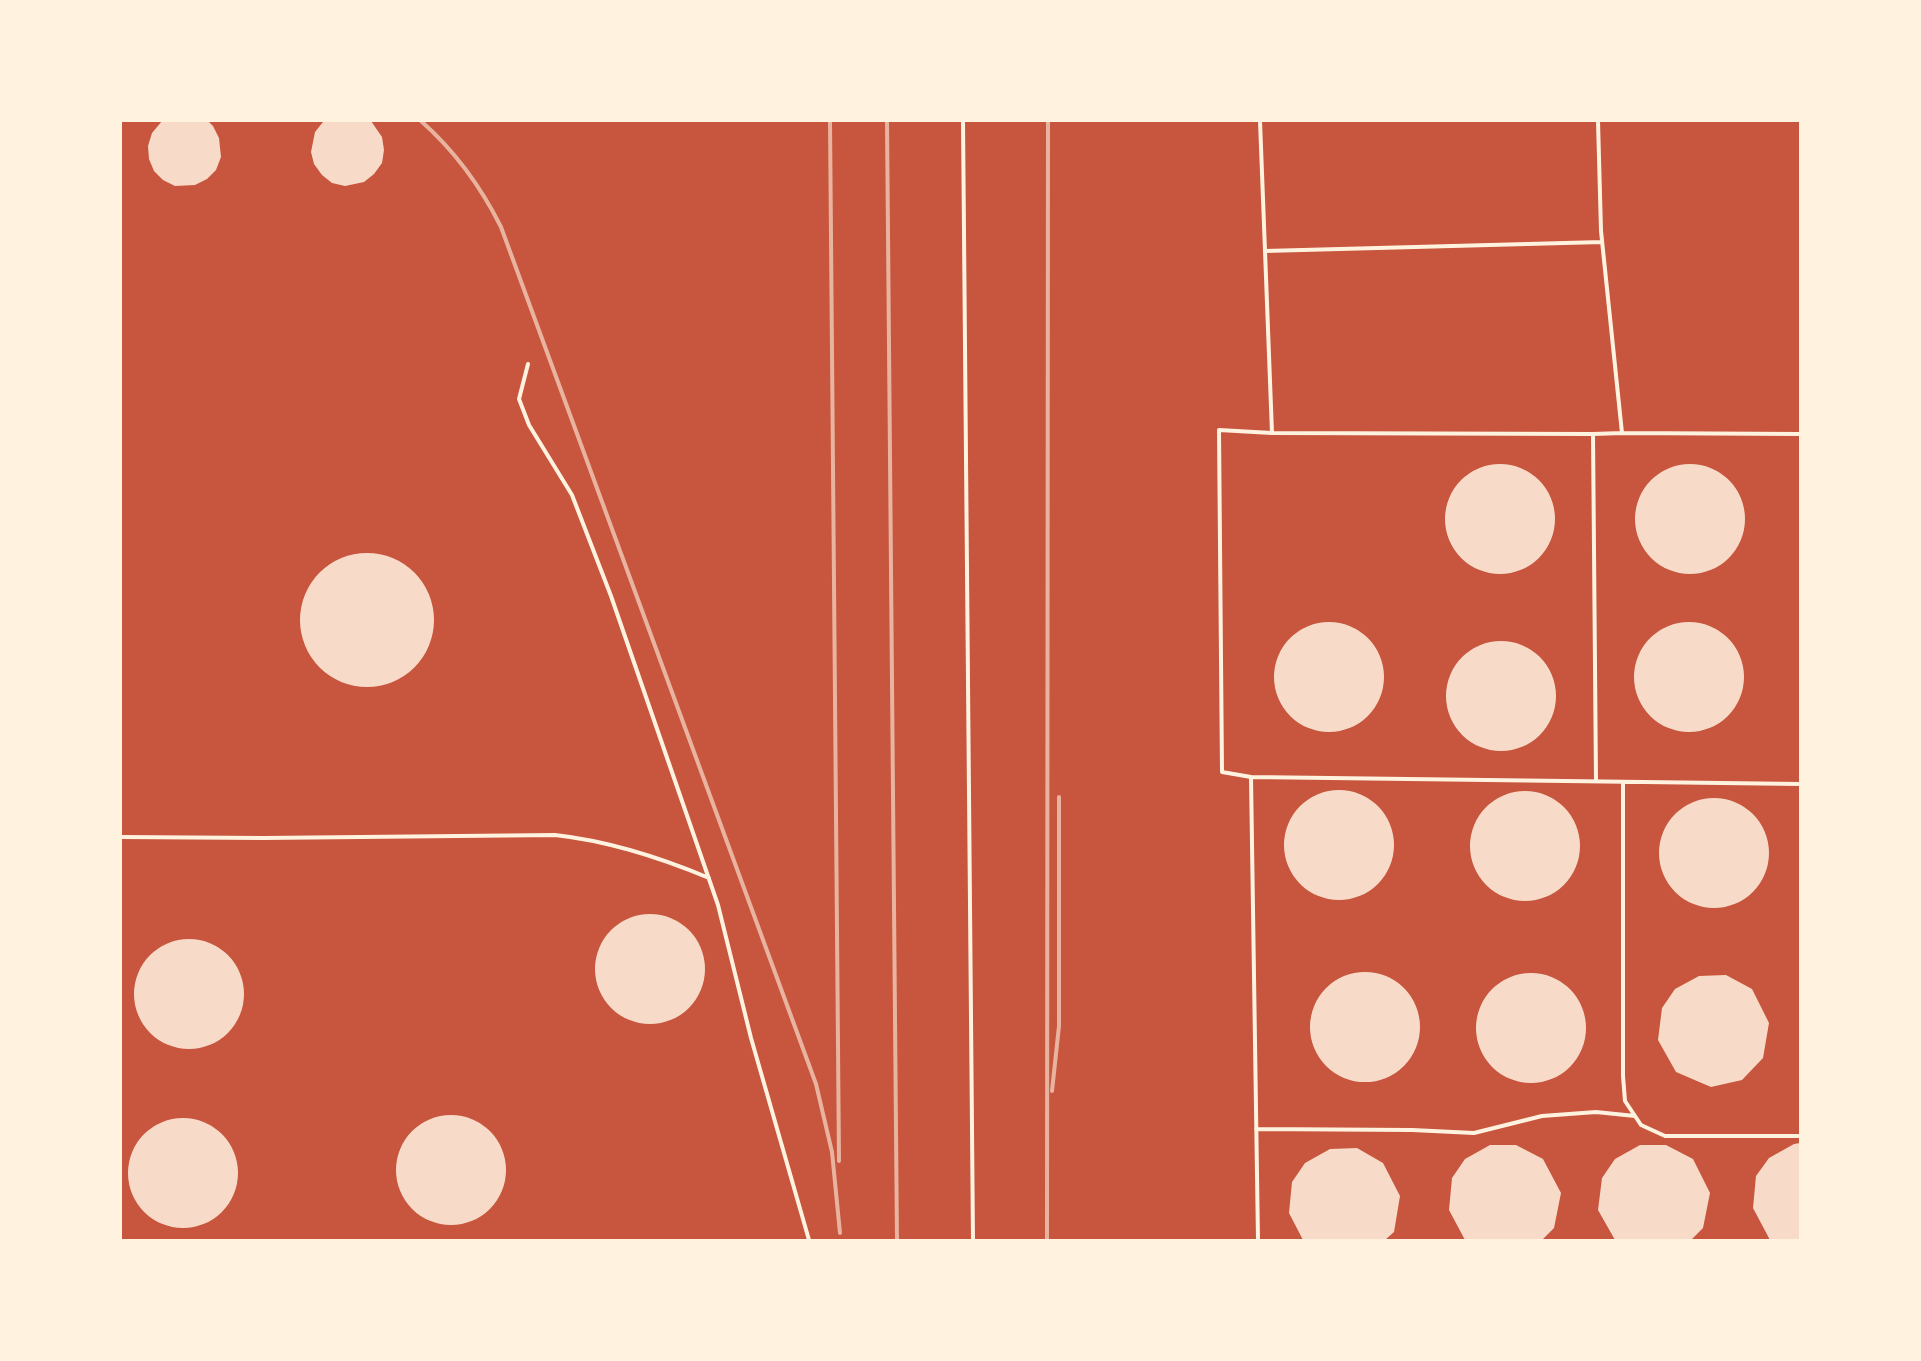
<!DOCTYPE html>
<style>
body{margin:0}
#map{position:relative;width:1921px;height:1361px;overflow:hidden;background:#c8553d;font-family:"Open Sans",sans-serif}
canvas{display:block}
.frame{position:absolute;inset:0;border:122px solid #fff3e0;pointer-events:none}
</style>
<div id="map">
<canvas width="1921" height="1361"></canvas>
<div class="frame"></div>
</div>
<script>
const context = document.querySelector('canvas').getContext('2d');
context.lineJoin = 'round';
function paint(path, color) { context.fillStyle = color; context.fill(path, 'evenodd'); }
function trace(path, color, width, dash) { context.strokeStyle = color; context.lineWidth = width; context.lineCap = dash ? 'butt' : 'round'; context.setLineDash(dash || []); context.stroke(path); }
paint(new Path2D(`
 M162 121H208L213 126 219 138 221 157 216 170 207 179 195 185 175 186 163 180 154 171 149 159 148 146 152 133Z
 M371 121 382 137 384 150 382 163 374 174 364 182 345 186 332 183 322 175 314 164 311 152 315 132 323 122Z
 M1445 519a55 55 0 1 1 110 0a55 55 0 1 1-110 0Z
 M1635 519a55 55 0 1 1 110 0a55 55 0 1 1-110 0Z
 M300 620a67 67 0 1 1 134 0a67 67 0 1 1-134 0Z
 M1634 677a55 55 0 1 1 110 0a55 55 0 1 1-110 0Z
 M1274 677a55 55 0 1 1 110 0a55 55 0 1 1-110 0Z
 M1446 696a55 55 0 1 1 110 0a55 55 0 1 1-110 0Z
 M1284 845a55 55 0 1 1 110 0a55 55 0 1 1-110 0Z
 M1470 846a55 55 0 1 1 110 0a55 55 0 1 1-110 0Z
 M1659 853a55 55 0 1 1 110 0a55 55 0 1 1-110 0Z
 M595 969a55 55 0 1 1 110 0a55 55 0 1 1-110 0Z
 M134 994a55 55 0 1 1 110 0a55 55 0 1 1-110 0Z
 M1310 1027a55 55 0 1 1 110 0a55 55 0 1 1-110 0Z
 M1476 1028a55 55 0 1 1 110 0a55 55 0 1 1-110 0Z
 M1726 975 1752 989 1769 1023 1763 1058 1742 1080 1711 1087 1676 1072 1658 1040 1662 1008 1675 989 1699 976Z
 M396 1170a55 55 0 1 1 110 0a55 55 0 1 1-110 0Z
 M128 1173a55 55 0 1 1 110 0a55 55 0 1 1-110 0Z
 M1800 1143V1240H1770L1753 1208 1756 1176 1769 1158 1794 1144Z
 M1490 1145H1516L1543 1159 1561 1193 1554 1228 1542 1240H1465L1449 1210 1452 1178 1465 1159Z
 M1640 1145H1666L1693 1159 1710 1193 1703 1228 1691 1240H1615L1598 1210 1602 1178 1615 1159Z
 M1357 1148 1383 1163 1400 1196 1394 1232 1385 1240H1303L1289 1213 1292 1182 1305 1163 1330 1149Z`), '#f7dbc8');
trace(new Path2D(`
 M963 121 973 1240
 M1598 121 1601 231 1622 433 1800 434
 M1265 251 1602 242
 M528 364 519 399 529 425 572 495 611 596 718 905 751 1038 809 1240
 M1272 433 1593 434
 M1251 777 1800 784
 M1596 781 1593 434 1622 433
 M1623 782V1076L1625 1101 1641 1125 1665 1136H1800
 M121 837 263 838 555 835C609 841 659 857 709 878
 M1256 1129 1412 1130 1474 1133 1542 1116 1596 1112 1635 1116
 M1258 1240 1251 777 1222 772 1219 430 1272 433 1260 121`), '#fff3e0', 4);
trace(new Path2D(`
 M421 121C455 151 481 187 501 227L816 1084 832 1152 840 1233
 M830 121 839 1161
 M887 121 897 1240
 M1052 1091 1059 1026V797
 M1047 1240 1048 121`), '#e9b49f', 4);
</script>
